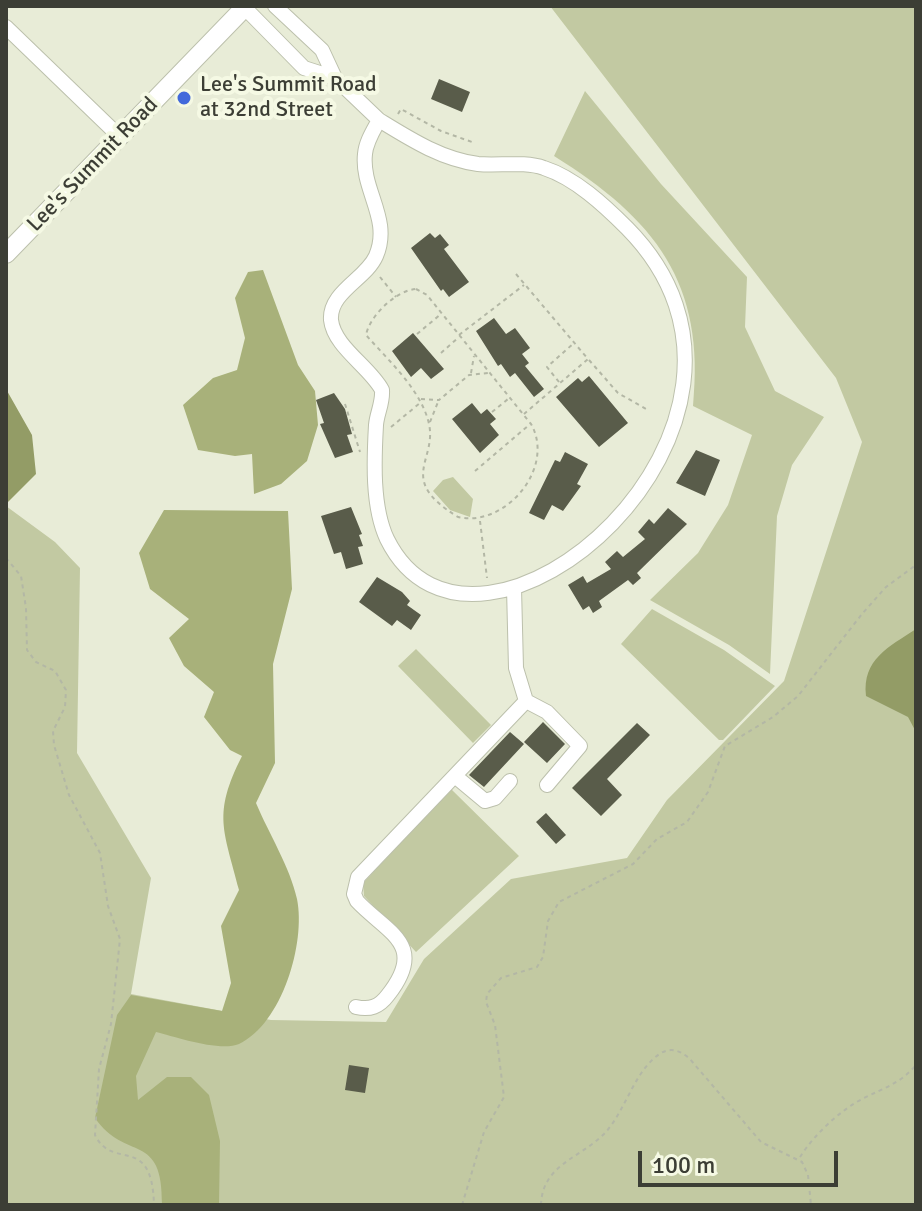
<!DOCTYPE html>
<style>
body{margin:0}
#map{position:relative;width:922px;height:1211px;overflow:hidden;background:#e8ecd7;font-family:Signika,sans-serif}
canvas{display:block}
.frame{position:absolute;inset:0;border:8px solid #3c3e35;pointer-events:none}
.scale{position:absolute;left:638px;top:1151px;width:200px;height:36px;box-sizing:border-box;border:4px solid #3c3e35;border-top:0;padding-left:10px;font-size:24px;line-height:28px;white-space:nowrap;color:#3c3e35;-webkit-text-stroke:6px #f5f9e4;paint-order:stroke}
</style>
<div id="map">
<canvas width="922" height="1211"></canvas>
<div class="frame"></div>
<div class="scale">100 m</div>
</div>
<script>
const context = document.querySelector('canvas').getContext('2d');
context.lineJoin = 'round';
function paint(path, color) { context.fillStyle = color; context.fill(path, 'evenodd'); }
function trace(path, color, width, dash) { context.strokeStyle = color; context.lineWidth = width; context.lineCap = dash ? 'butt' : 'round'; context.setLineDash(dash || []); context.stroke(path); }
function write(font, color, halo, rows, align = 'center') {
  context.font = font + ' Signika,sans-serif'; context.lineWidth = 8; context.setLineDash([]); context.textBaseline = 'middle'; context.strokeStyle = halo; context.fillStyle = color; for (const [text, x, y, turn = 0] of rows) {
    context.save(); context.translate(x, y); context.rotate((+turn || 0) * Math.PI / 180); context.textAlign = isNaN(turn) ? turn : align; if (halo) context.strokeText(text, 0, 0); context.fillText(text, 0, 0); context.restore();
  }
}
paint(new Path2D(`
 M550 6H916V1205H6V506L55 542 80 568 77 753 151 878 131 994 271 1020 386 1022 424 959 511 879 627 858 667 800 784 681 862 442 836 378Z
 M585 91 661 184 747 277 745 327 775 391 824 417 792 465 777 516 770 674 729 645 650 600 698 553 728 505 752 435 693 406C706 283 655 219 554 156Z
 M453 477 473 499 470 517 450 510 433 491 443 480Z
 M652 609 724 650 775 686 723 740H719L621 644Z
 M416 649 491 725 473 743 398 666Z
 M451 789 519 856 416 952 364 896 363 883Z`), '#c2c9a2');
paint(new Path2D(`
 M263 270 298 365 315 391 318 425 307 461 281 484 254 494 252 454 235 456 198 450 183 405 213 378 237 370 245 338 235 298 248 272Z
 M164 510 288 511 292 589 273 664 275 763 256 803C269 834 290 867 297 899 306 943 282 1024 239 1044 220 1052 176 1037 156 1032L136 1076 138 1100 167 1077H191L209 1095 220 1141 219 1205H162C163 1130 126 1163 95 1118L117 1015 131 995 222 1011 231 983 221 926 239 890C224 830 212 815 242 756L230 750 204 717 214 692 184 666 169 638 189 619 150 589 139 553Z`), '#a8b17a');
paint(new Path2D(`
 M6 389 32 435 36 474 6 504Z
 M916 629V732L908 717 866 696C862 659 889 647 916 629Z`), '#939c66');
paint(new Path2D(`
 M439 79 470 92 462 112 431 99Z
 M430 233 435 238 440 234 449 245 444 249 469 282 449 297 443 289 441 291 411 248Z
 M494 318 506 334 515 328 530 348 522 354 529 363 525 366 544 389 534 397 515 373 510 377 501 364 498 366 476 331Z
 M413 333 444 369 431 379 421 368 411 377 392 351Z
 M589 376 628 423 599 447 556 397 578 378 582 382Z
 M334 393 345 409 352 434 347 435 353 452 335 458 320 424 324 423 316 400Z
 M472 403 481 414 487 409 496 419 490 424 499 435 480 453 452 419Z
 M696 450 720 460 705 496 676 483Z
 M565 452 588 464 577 484 581 486 563 511 552 505 544 520 529 513 555 460 560 462Z
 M351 507 362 534 359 535 363 546 358 547 363 564 346 569 341 552 334 554 321 516Z
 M668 508 687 524 637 573 641 578 633 585 628 580 599 601 602 607 593 613 589 606 583 610 568 585 583 576 587 583 611 569 605 562 617 551 623 557 645 539 638 532 649 519 654 524Z
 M377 577 402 592 410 601 407 605 421 615 411 630 397 620 392 626 359 602Z
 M543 722 565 744 547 763 524 742Z
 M637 723 650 735 607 779 622 795 601 816 572 788Z
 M510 732 524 744 484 787 469 775Z
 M546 813 566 835 556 844 536 822Z
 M349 1065 369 1068 365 1093 345 1090Z`), '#595c4a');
const minor = new Path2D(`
 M243 6 304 68 335 78
 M275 6 322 50 335 78 379 120C373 131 366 142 365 154 361 190 392 219 376 256 366 279 329 292 331 320 334 347 370 367 382 390 383 403 377 413 376 425 374 460 372 507 387 539 475 717 820 423 627 228 604 205 575 178 544 168 524 161 499 166 478 164 441 159 410 139 379 120
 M6 27 120 137
 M526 701 547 712 580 746 547 785
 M455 776 485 801 495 798 510 781
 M356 1007C370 1010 379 1007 388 995 428 944 387 933 357 901L354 894 358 877 526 701 516 668 514 588`);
const major = new Path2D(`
 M6 254 246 6`);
trace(minor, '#bcc0ac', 16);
trace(major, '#bcc0ac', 20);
trace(new Path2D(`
 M398 114 401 109 441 131 472 142
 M516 274 588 359 524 414
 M380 277 396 297
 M416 289 427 295 531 424C556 468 505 528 458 517 394 478 440 460 428 420 419 388 388 360 366 335 370 315 397 290 416 289Z
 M417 334 441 314
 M459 335 524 285
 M441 353 459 337
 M589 360 618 393 646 409
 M471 373 474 356
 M559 382 547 367 574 343
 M421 399 439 400 469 375 488 373
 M345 404 360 452
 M492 412 508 399
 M430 422 438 402
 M391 427 420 403
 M475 471 529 425
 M480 521 487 578
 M6 558 21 576 26 608 27 650 36 662 55 671 66 690 65 707 53 731 54 745 69 795 100 853 108 906 120 939 111 1024 99 1069 95 1135C113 1172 152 1132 154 1205
 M800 1157C814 1135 840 1110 864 1098 884 1088 901 1083 916 1065
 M462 1205 484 1132 504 1097 495 1025 486 1002 487 994 501 978 537 967 543 957 548 921 559 902 633 864 657 839 687 822 708 792 725 746 773 717 798 696 862 614 886 587 916 565
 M541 1205C542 1165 580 1158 604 1134 626 1111 634 1070 661 1053 672 1047 680 1051 689 1058L761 1142 802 1162 808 1175 811 1205`), '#b3b7a5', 2, [4, 4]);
trace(minor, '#fff', 14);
trace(major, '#fff', 18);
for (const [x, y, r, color] of [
 [184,98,8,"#4269db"]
]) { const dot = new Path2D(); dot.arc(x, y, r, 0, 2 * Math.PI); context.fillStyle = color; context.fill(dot); trace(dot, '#f5f9e4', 3); }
write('22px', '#3c3e35', '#f5f9e4', [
 ["Lee's Summit Road",200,85],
 ["at 32nd Street",200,110]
], 'left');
write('22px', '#3c3e35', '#f5f9e4', [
 ["Lee's Summit Road",93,165,-46]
]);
</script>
